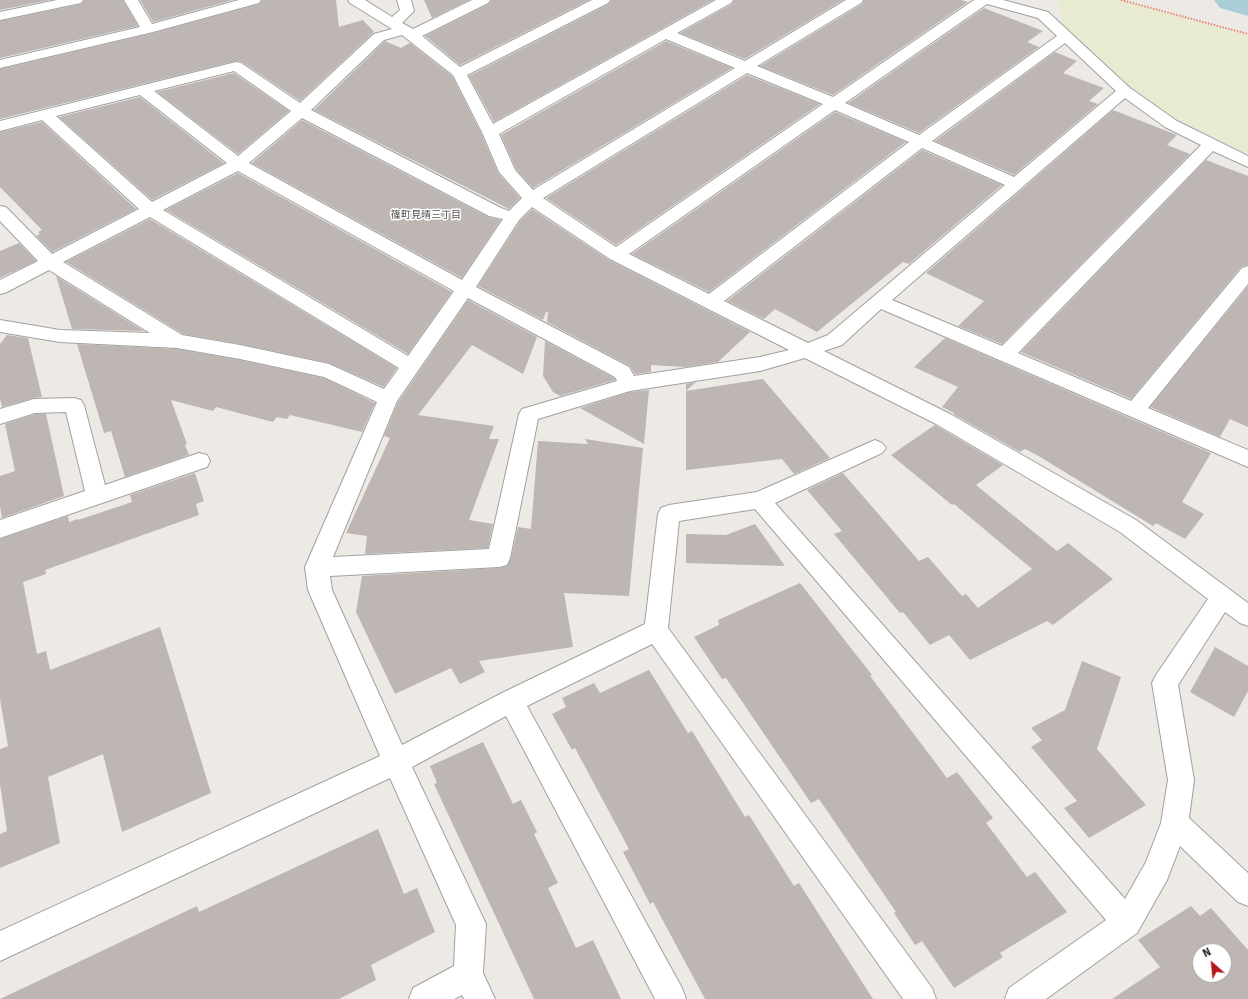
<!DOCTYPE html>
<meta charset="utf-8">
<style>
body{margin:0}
#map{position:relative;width:1248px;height:999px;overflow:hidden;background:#edeae5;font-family:Signika,sans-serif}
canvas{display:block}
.north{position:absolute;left:1192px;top:943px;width:40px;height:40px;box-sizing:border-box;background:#fff;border:1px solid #a5a5a5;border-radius:50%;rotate:333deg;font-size:11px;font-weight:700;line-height:16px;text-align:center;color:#1d1d1d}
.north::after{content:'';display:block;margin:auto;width:14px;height:18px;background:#b51619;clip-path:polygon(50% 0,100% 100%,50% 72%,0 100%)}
</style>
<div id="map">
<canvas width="1248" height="999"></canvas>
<div class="north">N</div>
</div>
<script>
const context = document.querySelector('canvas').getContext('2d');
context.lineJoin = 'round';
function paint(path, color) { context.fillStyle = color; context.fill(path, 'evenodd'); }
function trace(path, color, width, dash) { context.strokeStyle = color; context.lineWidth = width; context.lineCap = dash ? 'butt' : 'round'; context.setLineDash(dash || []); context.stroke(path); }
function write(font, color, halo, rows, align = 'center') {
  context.font = font + ' Signika,"Noto Sans JP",sans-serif'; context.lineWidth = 3; context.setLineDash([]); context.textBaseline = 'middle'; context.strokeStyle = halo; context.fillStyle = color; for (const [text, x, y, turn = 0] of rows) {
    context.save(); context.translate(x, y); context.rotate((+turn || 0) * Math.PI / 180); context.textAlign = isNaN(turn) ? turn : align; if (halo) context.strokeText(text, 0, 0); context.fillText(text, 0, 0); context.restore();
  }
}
paint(new Path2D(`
 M1057 0H1121L1248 34V162L1171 124 1066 36Z`), '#e9ead2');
paint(new Path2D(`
 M1214 0H1248V16L1220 8Z`), '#aacdd6');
paint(new Path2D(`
 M0 0H50L0 10Z
 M84 0H123L138 26 0 58V21L81 4Z
 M140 0H233L153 22Z
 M262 0H336L339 27 363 20 374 32 300 101 242 62 236 61 0 119V69L153 33 259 4Z
 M424 0H469L432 18Z
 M491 0H589L460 65 425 36 489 4Z
 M611 0H713L494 122 469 76 609 4Z
 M734 0H843L745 59 680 33 732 4Z
 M864 0H961L968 2 833 95 760 66 862 4Z
 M984 8 1043 31 1027 42 1039 47 919 133 848 103Z
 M385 41 401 48 410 43 452 76 481 133 498 173 520 198 509 209 314 110Z
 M666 41 732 68 533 188 516 169 501 135Z
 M1055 52 1077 61 1063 73 1104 88 1089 101 1098 104 1014 175 935 141Z
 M234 73 289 111 238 154 157 92Z
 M747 75 820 104 616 245 546 198Z
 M140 97 224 163 152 200 59 117Z
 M1113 110 1177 135 1167 145 1190 154 1002 344 958 326 984 301 926 273Z
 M835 112 906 142 709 292 632 254Z
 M302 120 488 217 501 220 462 278 252 163Z
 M42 122 136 209 52 252 36 236 40 234 38 232 42 230 0 187V132Z
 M922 150 1002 185 909 264 903 262 817 332 775 309 764 319 727 301Z
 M1206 160 1248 176V265L1241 267 1131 399 1021 352Z
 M238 173 452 292 408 354 166 210Z
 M532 209 609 260 750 332 718 362 685 367 651 365V372L635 374 630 366 547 322 548 312H546L543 320 478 286 520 221Z
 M150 219 397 368 384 387 329 363 240 344 183 334 66 262Z
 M19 243 36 261 0 278V251Z
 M56 276 144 331 72 329Z
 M1248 286V427L1230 419 1220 437 1150 407Z
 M468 300 537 337 523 374 472 345 418 415 494 426 489 439H499L469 520 493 524 488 548 365 554 367 536 346 533 390 438 384 436 398 402Z
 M7 335 28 338 42 397 34 398 2 407 0 398V344Z
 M945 338 1211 453 1182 502 1204 514 1185 539 1156 523 1153 526 1037 455 1025 449 1020 452 953 414 954 413 942 407 958 387 914 367Z
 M545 341 614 378 615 380 560 396 553 392 543 376Z
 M77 344 177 349 240 360 324 378 375 403 362 432 290 415 287 419 277 417 273 422 216 407 213 411 171 400 187 444 185 445 189 455 125 477 111 431 104 433Z
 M763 379 830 458 794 474 782 459 686 470V384L696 382 686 391Z
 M649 390 644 444 580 408 630 392Z
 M35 414H46L64 496 2 518 0 506V476L15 471 5 424Z
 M935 425 1003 465 976 485 1057 551 1068 543 1113 579 1053 625 1047 621 970 660 949 635 930 645 903 612 900 613 834 534 842 531 807 490 843 473 919 561 928 557 962 596 966 594 978 608 1032 569 954 504 952 505 891 455Z
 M585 439 643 448 629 596 564 593 573 647 479 661 485 672 460 684 451 668 395 694 356 612 362 576 499 568 507 566 511 558 518 527 531 529 538 441 588 444Z
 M195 473 204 501 196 504 199 515 45 570 46 574 23 582 37 654 46 651 50 670 160 627 211 793 122 832 103 754 48 777 60 843 0 868V834L7 831 0 784V749L8 746 0 699V539L68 516 69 522 78 519V520L132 502 130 495Z
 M755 524 785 566 686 563V534L726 535Z
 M800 583 872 675 870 676 947 778 957 772 993 818 986 823 1027 877 1035 872 1067 912 1000 953 1003 957 954 988 922 941 915 945 894 913 896 912 819 799 811 803 726 678 722 679 694 637 719 625 718 620Z
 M1215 647 1248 666V691L1234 717 1190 692Z
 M1082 661 1121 677 1097 749 1146 805 1089 838 1064 808 1077 801 1031 747 1042 740 1031 728 1065 710Z
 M649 670 688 733 692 731 745 817 749 815 794 886 799 883 873 999H705L653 902 650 904 623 852 629 849 575 748 572 750 552 714 566 707 562 698 594 683 600 693Z
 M483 742 513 804 521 800 537 832 534 834 558 883 548 888 576 948 593 940 621 999H534L434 784 437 783 430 766Z
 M378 829 404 894 417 888 435 932 371 965 376 980 339 999H0L197 906 199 912Z
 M1191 906 1200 916 1211 908 1248 950V999H1112L1160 967 1138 940ZM1200 951H1224V975H1200Z`), '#bdb6b2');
const minor = new Path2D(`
 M57 0H83L81 3 76 4 0 20V12Z
 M124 0H138L152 24 239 0H261L259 3 153 32 0 68V60L140 27Z
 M348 0H365L392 17 400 10 397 0H411L414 11 402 23 413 29 472 0H490L488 3 422 36 460 67 592 0H610L608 3 467 75 493 124 716 0H733L731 3 677 33 745 61 846 0H863L861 3 757 66 833 97 974 0H1003L1048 12 1130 88 1177 121 1248 156V167L1213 151 1018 353 1131 401 1242 268 1248 266V284L1148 408 1248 450V467L881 309 842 345 824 351 950 414 1136 520 1248 603V626L1240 623 1225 612 1178 685 1194 780 1189 818 1248 873V906L1238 902 1180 846 1167 880 1137 933 1046 999H1005L1009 988 1106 920 755 509 679 521 668 628 932 988 936 999H903L652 644 527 706 682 988 686 999H655L506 716 412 767 486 924 483 973 495 999H464L462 995 454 999H409L413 988 454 966 456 925 390 778 0 961V931L380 756 308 590 305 567 377 402 324 377 240 359 177 348 60 342 0 332V320L60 330 150 333 49 270 7 292 0 294V280L38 261 0 221V206L6 207 52 254 139 209 42 120 0 131V121L236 62 241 63 300 103 374 34 392 29 350 3ZM987 4 1038 18 1057 36 919 135 845 103ZM402 35 453 75 482 132 499 172 522 198 509 211 501 208 311 110 384 40ZM666 39 735 68 533 190 515 170 499 134ZM1065 43 1116 91 1014 177 932 141ZM234 71 291 111 238 156 154 91ZM747 73 823 104 616 247 543 198ZM140 95 227 163 152 202 56 116ZM1125 98 1165 127 1201 145 1002 346 892 300ZM835 110 909 142 709 294 629 254ZM302 118 489 216 503 219 462 280 249 163ZM922 148 1005 185 828 335 808 343 724 301ZM238 171 454 291 408 356 163 210ZM532 207 610 259 789 350 760 357 634 376 629 367 476 287 519 220ZM150 217 399 368 384 389 329 364 240 345 182 335 63 262ZM468 298 615 377 617 381 522 409 519 414 489 549 333 557 397 401ZM805 358 936 424 1120 532 1208 599 1156 675 1152 683 1168 780 1161 823 1146 862 1125 899 775 503 882 453 886 448 882 443 875 440 757 492 669 505 661 508 658 514 645 624 502 693 402 745 332 590 330 576 499 567 507 565 510 558 538 419 630 391 760 371Z
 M74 398 81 400 84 405 105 485 199 453 207 455 210 461 207 467 0 538V520L85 491 66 412 35 413 0 424V409L34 399Z`);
trace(minor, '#a1a1a1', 2);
trace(new Path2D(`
 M1121 0 1248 34`), '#ea8379', 2, [1.5, 1.5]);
paint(minor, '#fff');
write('10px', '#505050', '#fff', [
 ["篠町見晴三丁目",426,215]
]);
</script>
